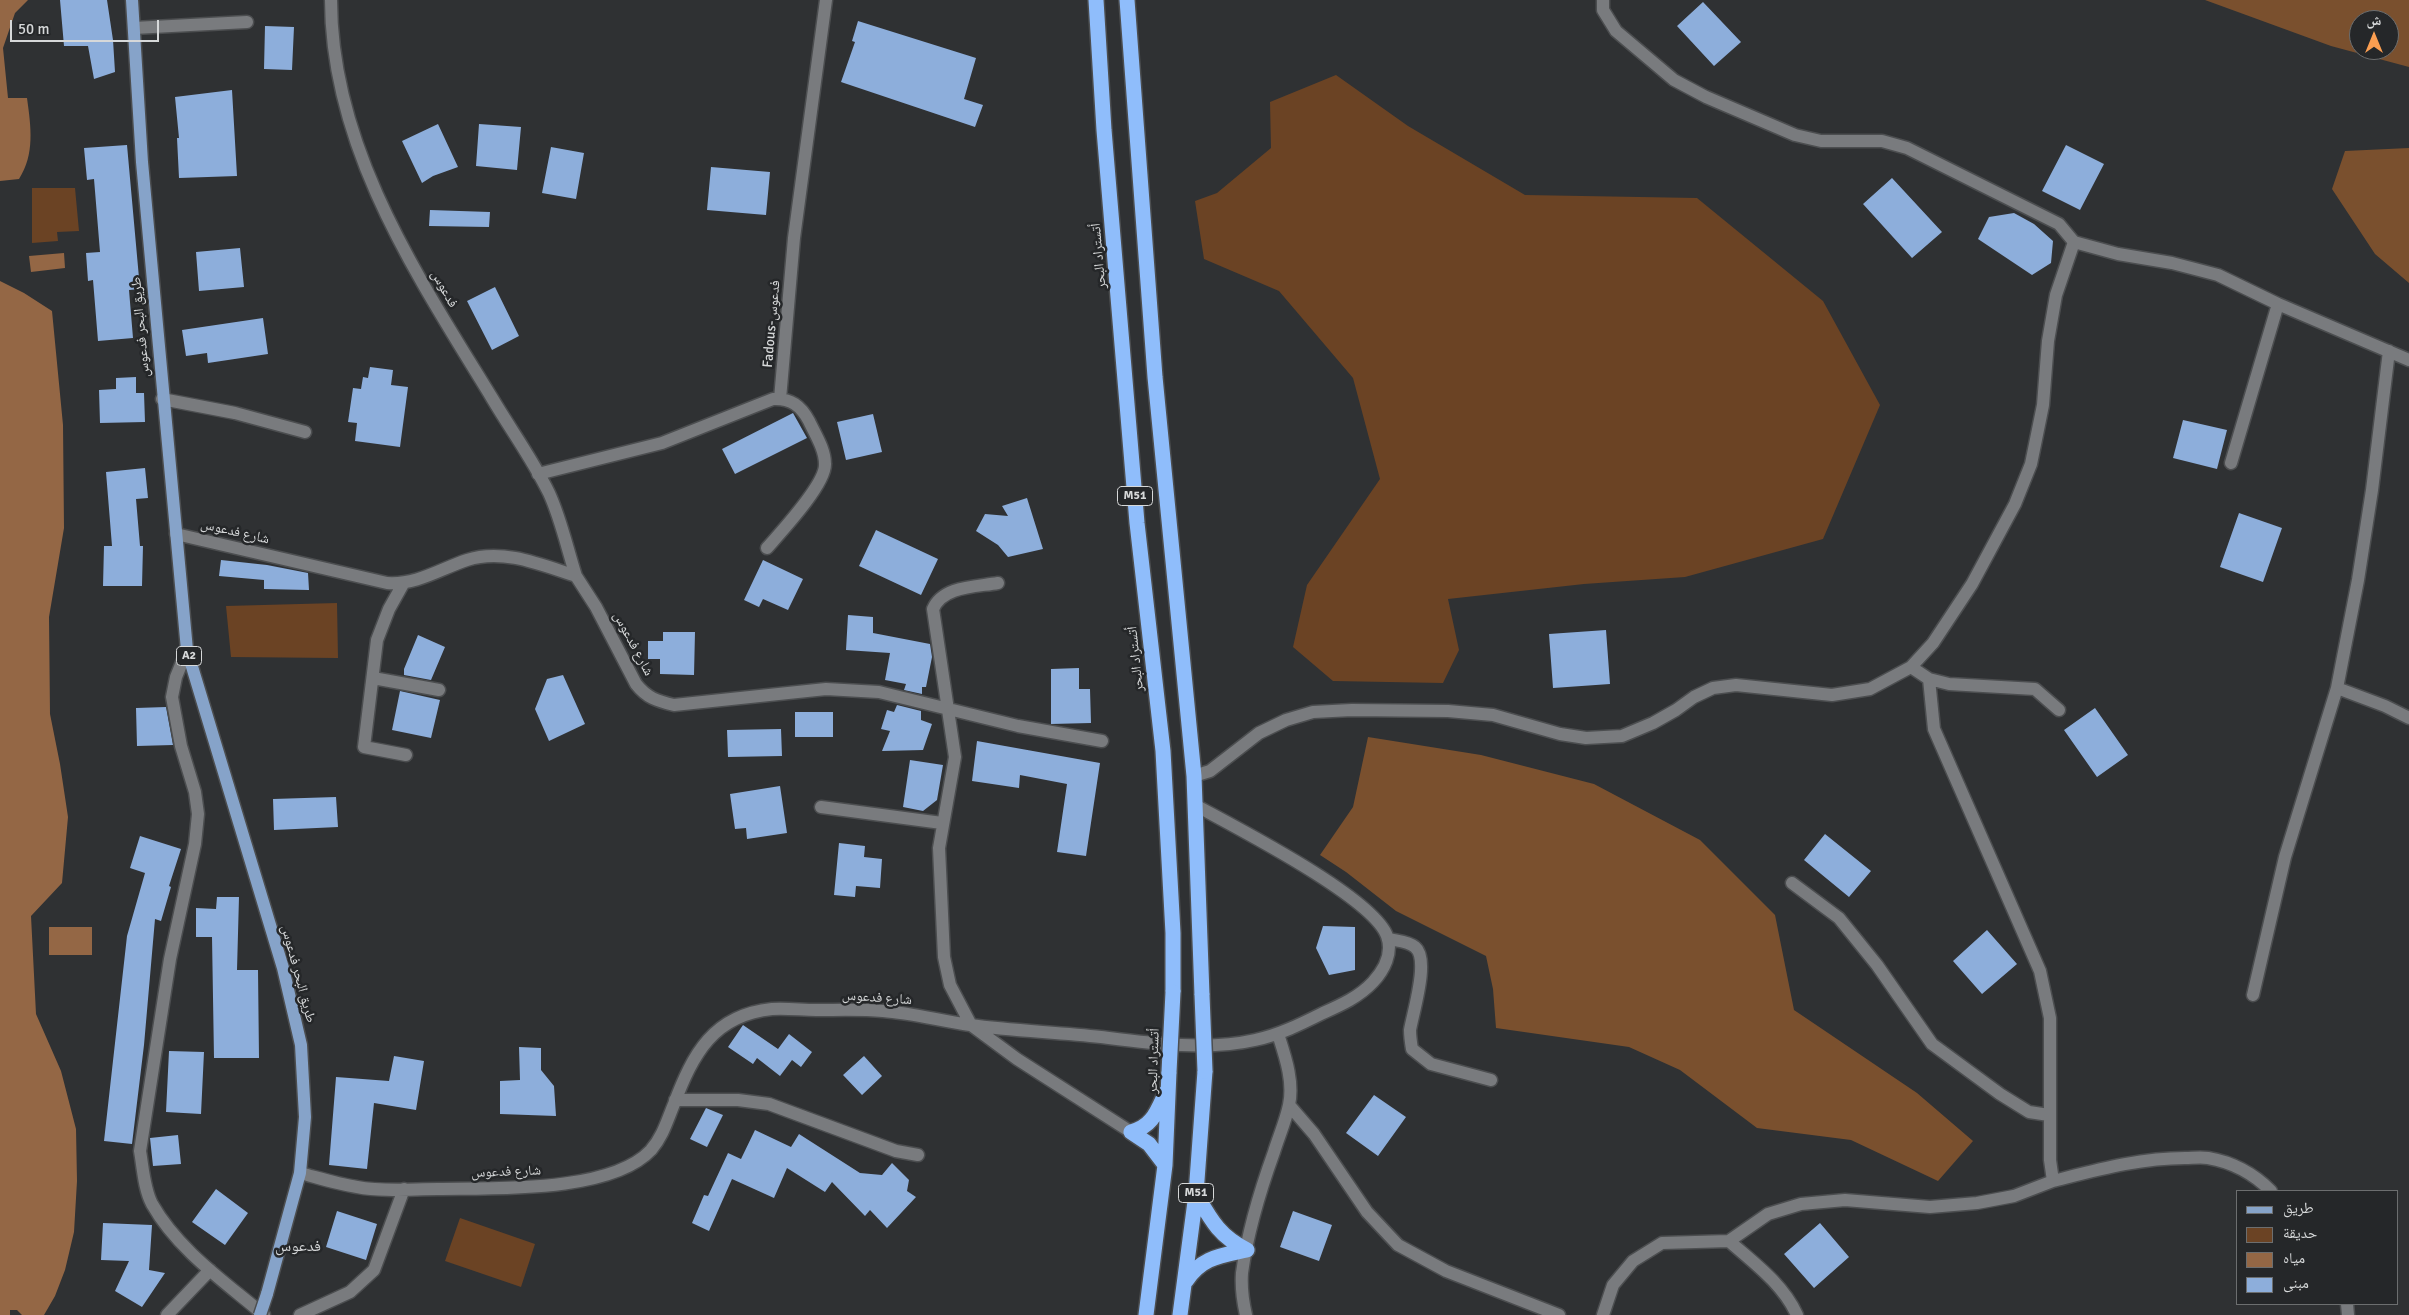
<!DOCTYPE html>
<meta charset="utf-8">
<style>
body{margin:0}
#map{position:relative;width:2409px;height:1315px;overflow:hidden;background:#2f3133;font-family:Signika,"Noto Naskh Arabic",sans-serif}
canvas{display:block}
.legend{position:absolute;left:2236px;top:1190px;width:162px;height:115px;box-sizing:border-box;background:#252729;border:1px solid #6c6e6f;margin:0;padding:6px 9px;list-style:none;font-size:15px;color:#d6d8d9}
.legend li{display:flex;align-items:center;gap:10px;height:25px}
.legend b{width:25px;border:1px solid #6c6e6f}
.north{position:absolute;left:2349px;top:10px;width:50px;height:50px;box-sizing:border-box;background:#252729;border:1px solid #6c6e6f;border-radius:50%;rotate:0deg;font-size:14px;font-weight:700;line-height:20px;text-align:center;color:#d6d8d9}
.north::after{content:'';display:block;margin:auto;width:18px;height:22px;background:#fb9e51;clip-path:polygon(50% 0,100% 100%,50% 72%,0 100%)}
.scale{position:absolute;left:10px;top:20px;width:149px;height:22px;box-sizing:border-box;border:2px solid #d6d8d9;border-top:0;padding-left:6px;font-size:15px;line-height:18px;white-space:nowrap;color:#d6d8d9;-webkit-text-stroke:4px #252729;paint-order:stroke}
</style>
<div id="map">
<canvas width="2409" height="1315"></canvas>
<ul class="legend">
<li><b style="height:6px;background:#86a3c9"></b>طريق</li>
<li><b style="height:14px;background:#6b4324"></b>حديقة</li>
<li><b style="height:14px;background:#946745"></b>مياه</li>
<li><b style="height:14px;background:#8daedb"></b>مبنى</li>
</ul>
<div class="north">ش</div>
<div class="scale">50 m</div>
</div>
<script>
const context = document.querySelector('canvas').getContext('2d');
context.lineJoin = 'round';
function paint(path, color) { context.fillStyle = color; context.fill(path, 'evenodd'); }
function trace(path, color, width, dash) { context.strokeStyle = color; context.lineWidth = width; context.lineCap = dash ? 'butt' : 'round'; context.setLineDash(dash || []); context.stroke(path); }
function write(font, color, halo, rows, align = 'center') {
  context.font = font + ' Signika,"Noto Naskh Arabic",sans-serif'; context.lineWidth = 5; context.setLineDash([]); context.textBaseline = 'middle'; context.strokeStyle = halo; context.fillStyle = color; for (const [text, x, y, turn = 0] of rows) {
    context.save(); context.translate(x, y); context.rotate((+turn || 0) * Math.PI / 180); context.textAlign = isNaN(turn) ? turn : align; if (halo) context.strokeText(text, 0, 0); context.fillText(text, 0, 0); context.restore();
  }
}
paint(new Path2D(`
 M1336 75 1408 126 1525 195 1697 198 1823 301 1880 405 1823 539 1685 577 1584 584 1448 599 1459 650 1443 683 1333 681 1293 647 1307 585 1380 479 1353 378 1279 291 1204 259 1195 201 1217 193 1271 148 1270 102Z
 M32 188H75L79 231 57 232 58 241 32 243Z
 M337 603 338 658 231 657 226 606Z
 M460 1218 535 1244 521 1287 445 1261Z`), '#6b4324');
paint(new Path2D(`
 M2205 0H2409V67L2331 46ZM2359 20H2389V50H2359Z
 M2409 148V283L2375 254 2332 189 2345 151Z
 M1368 737 1481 755 1594 784 1700 840 1775 915 1794 1010 1917 1093 1973 1141 1938 1181 1851 1140 1757 1128 1680 1070 1629 1047 1496 1028 1493 989 1486 956 1396 911 1346 872 1320 855 1353 807Z`), '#7a502e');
paint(new Path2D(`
 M0 0H28L15 13 3 48 8 98H27C31 127 35 154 19 179L0 181Z
 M64 253 65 268 31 272 29 256Z
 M0 281 24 293 52 311 63 425 64 528 49 617 50 714 60 764 68 817 62 883 31 916 36 1014 61 1071 76 1129 77 1181 74 1232 65 1270 55 1296 44 1315H22L17 1310H10V1315H0Z
 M49 927H92V955H49Z`), '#946745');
paint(new Path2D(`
 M60 0H107L113 40 115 72 94 79 88 46H64Z
 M1703 2 1741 42 1714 66 1677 26Z
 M858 21 976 58 964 99 983 105 975 127 841 82 855 42 852 41Z
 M265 26 294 27 292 70 264 69Z
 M232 90 237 176 179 178 177 138H179L175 97Z
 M438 124 458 167 433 176 422 183 402 141Z
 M479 124 521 127 517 170 476 166Z
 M127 145 140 289 129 290 133 338 98 341 93 280 88 281 86 253 100 252 94 179 87 180 84 148Z
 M2066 145 2104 164 2080 210 2042 191Z
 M551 147 584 153 576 199 542 193Z
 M711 167 770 172 766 215 707 210Z
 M1892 178 1942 232 1912 258 1863 204Z
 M430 210 490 212 489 227 429 226Z
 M2014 213 2034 224 2053 241 2051 263 2032 275 1978 239 1989 217Z
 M240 248 244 287 199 291 196 252Z
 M495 287 519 336 492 350 467 301Z
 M263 318 268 354 208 363 207 353 186 356 182 330Z
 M370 367 393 370 391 385 408 387 400 447 355 441 357 423 348 422 353 388 361 389 363 377 368 378Z
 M136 377V393H144L145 422 100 423 99 390 116 389V378Z
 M793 413 807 438 735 474 722 449Z
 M873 414 882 452 846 460 837 422Z
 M2183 420 2227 430 2217 469 2173 458Z
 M145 468 148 498 136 499 140 546H143L142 586H103L104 546H112L106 472Z
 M1027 498 1043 549 1008 557 998 545 976 531 985 514 1008 516 1002 506Z
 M2239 513 2282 528 2263 582 2220 567Z
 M876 530 938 559 921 595 859 566Z
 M221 560 267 565 308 573 309 590 264 589V580L219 576Z
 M763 560 803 579 788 610 763 599 759 607 744 600Z
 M848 615 873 617V633L930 644 932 657 926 687H922V694L904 690 906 684 885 680 890 653 846 650Z
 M1606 630 1610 684 1553 688 1549 634Z
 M663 632H695L694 675 660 674V659H648V641H663Z
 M418 635 445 647 431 680 404 675V669Z
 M1079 668V689H1090L1091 723 1051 724V669Z
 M563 675 585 724 549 741 535 709 547 679Z
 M400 691 440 700 431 738 392 730Z
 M897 705 921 711V720L932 724 923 750 882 751 890 731 881 729 887 710 894 712Z
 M166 707 173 745 137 746 136 708Z
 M2095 708 2128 755 2097 777 2064 730Z
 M795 712H833V737H795Z
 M781 729 782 756 728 757 727 730Z
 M977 741 1100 763 1086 856 1057 852 1067 784 1020 775 1019 788 972 781Z
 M910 760 943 765 937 800 923 811 903 807Z
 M780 786 787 833 747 839 746 828 735 829 730 794Z
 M336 797 338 827 274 830 273 799Z
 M1825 834 1871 871 1849 897 1804 860Z
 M140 836 181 849 169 886 171 887 161 921 155 919 144 1045 132 1144 104 1141 127 936 145 873 130 868Z
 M839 843 865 846 864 857 882 859 880 888 856 886 855 897 834 895Z
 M217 897H239L237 970H258L259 1058H214L212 937H196V908L216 909Z
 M1323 926 1355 927V970L1329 975 1316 948Z
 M1987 930 2017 964 1982 994 1953 961Z
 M743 1025 778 1049 789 1034 812 1052 801 1067 792 1060 780 1076 757 1058 753 1064 728 1047Z
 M519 1047 541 1048V1070L554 1086 556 1116 500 1114V1081L520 1080Z
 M169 1051 204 1052 201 1114 166 1112Z
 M394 1056 424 1061 416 1110 374 1103 367 1169 329 1165 336 1077 389 1081Z
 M864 1056 882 1076 862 1095 843 1075Z
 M1374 1095 1406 1117 1378 1156 1346 1133Z
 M706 1108 723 1115 707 1147 690 1139Z
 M755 1130 791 1147 799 1134 860 1173 882 1175 892 1163 909 1180 907 1191 916 1197 887 1228 870 1210 865 1216 832 1182 825 1192 787 1168 774 1198 732 1179 709 1231 692 1223 704 1195 708 1196 728 1153 741 1159Z
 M178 1135 181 1164 153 1166 150 1138Z
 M216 1189 248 1213 225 1245 192 1222Z
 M337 1211 377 1224 366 1260 326 1247Z
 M1293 1211 1332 1225 1319 1261 1280 1247Z
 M103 1223 152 1225 149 1270 165 1273 142 1307 115 1291 129 1261 101 1260Z
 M1820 1223 1849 1257 1814 1288 1784 1254Z`), '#8daedb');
const minor = new Path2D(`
 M331 0C331 148 418 277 492 398 511 430 533 460 549 493 561 519 567 548 576 576
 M1603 0V10L1616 31 1674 80 1706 97 1795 135 1821 141H1882L1907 148 2059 224 2074 242
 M134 28 247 22
 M162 399 235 413 305 432
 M780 399 794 238 826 0
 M2231 463 2278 304
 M538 474 662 443 773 399C791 398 801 406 809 421 815 434 825 449 825 464 826 484 781 532 767 548
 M176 534 387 583C417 585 440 569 467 560 503 548 542 565 576 576L596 607 636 684C647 698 657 701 674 705L826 689 879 692 1018 726 1102 741
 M998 583C975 587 943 586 933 609L955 757 939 848 944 957 950 985 971 1025 1017 1059 1131 1132
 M403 584 389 609 377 640 364 747 406 755
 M187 650 176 677 172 697 181 746 195 792 198 814 195 844 170 959 140 1151C143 1168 144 1189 152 1204 178 1250 225 1282 264 1315
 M1911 667 1929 679 1949 684 2035 689 2059 710
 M373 678 439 690
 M2337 688 2385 706 2409 718
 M1194 776 1210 771 1259 733 1286 720 1313 712 1352 710 1448 711 1493 715 1560 734 1586 738 1622 736 1653 723 1676 710 1694 697 1713 688 1736 685 1832 695 1870 689 1911 667 1933 643 1972 584 2015 504 2031 464 2043 405 2048 341 2056 295 2074 242 2118 254 2172 263 2218 275 2278 304 2409 360
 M821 807 942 823
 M1792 883 1839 918 1877 965 1932 1044 2000 1094 2029 1112 2049 1115
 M1389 939C1397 941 1408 941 1415 947 1430 959 1413 1012 1410 1030 1410 1036 1411 1043 1412 1049L1431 1064 1491 1080
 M2253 995 2285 857 2337 688 2358 580 2372 490 2389 351
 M675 1100H738L769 1104 896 1151 918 1155
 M1289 1105 1314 1134 1367 1212 1398 1245 1446 1271 1559 1315
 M300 1173C319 1178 338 1184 357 1187 383 1192 412 1189 438 1189 494 1188 611 1193 651 1150 663 1136 667 1121 674 1104 693 1054 713 1015 772 1009 787 1008 802 1010 816 1010 838 1010 861 1009 883 1011 912 1013 941 1021 970 1025 1013 1031 1058 1032 1101 1037 1149 1043 1207 1051 1255 1040 1279 1035 1301 1024 1323 1013 1341 1005 1359 997 1373 982 1384 970 1393 953 1387 936 1373 897 1235 827 1195 805
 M2053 1181C2097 1170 2140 1158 2185 1158 2192 1158 2201 1157 2208 1158 2232 1162 2254 1174 2271 1191
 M1729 1241C1754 1263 1783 1284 1797 1315
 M2347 1304 2348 1315
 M167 1315 210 1270
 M300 1315 350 1292 374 1270 404 1189
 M1246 1315C1243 1302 1241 1287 1242 1273 1247 1236 1261 1188 1274 1152 1279 1136 1286 1120 1289 1105 1294 1081 1285 1056 1278 1034
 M1603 1315 1613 1285 1633 1261 1662 1243 1729 1241 1768 1214 1801 1204 1845 1200 1930 1207 1977 1203 2014 1196 2053 1181 2050 1160V1018L2040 971 1934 729 1929 679`);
const major = new Path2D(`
 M132 0 142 162 187 650 283 968 301 1045 305 1117 300 1173 267 1294`);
const highway = new Path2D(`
 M1096 0 1104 130 1137 523 1163 751 1173 933V992
 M1127 0 1155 377 1194 776 1202 995
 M1131 1132C1153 1126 1157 1111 1166 1092
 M1131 1132 1149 1144 1165 1165
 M1196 1194C1211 1220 1219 1236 1247 1250
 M1186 1281C1202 1257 1220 1256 1247 1250
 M1146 1315 1165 1165 1169 1072
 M1180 1315 1196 1194 1205 1071`);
trace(minor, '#4c4e50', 15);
trace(major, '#4c4e50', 15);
trace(highway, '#4c4e50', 18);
trace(minor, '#797b7e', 12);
trace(major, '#86a3c9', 12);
trace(highway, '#8fbdfb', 15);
const majorBridge = new Path2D(`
 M260 1315 267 1294`);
const highwayBridge = new Path2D(`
 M1202 995 1205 1071
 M1169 1072 1173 992`);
trace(majorBridge, '#4c4e50', 15, []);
trace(highwayBridge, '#4c4e50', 18, []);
trace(majorBridge, '#86a3c9', 12);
trace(highwayBridge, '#8fbdfb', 15);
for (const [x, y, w] of [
 [1135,496,35],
 [189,656,25],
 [1196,1193,35]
]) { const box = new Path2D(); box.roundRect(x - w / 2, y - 9.5, w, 19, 4); context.fillStyle = '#252729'; context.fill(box); trace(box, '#d6d8d9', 1); }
write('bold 12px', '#d6d8d9', null, [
 ["M51",1135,496],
 ["A2",189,656],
 ["M51",1196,1193]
]);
write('14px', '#d6d8d9', '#252729', [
 ["أتستراد البحر",1099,256,-95],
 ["فدعوس",444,289,61],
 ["Fadous-فدعوس",772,324,-85],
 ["طريق البحر فدعوس",141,327,-95],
 ["شارع فدعوس",235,532,13],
 ["شارع فدعوس",633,644,62],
 ["أتستراد البحر",1136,659,-96],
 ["طريق البحر فدعوس",298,974,75],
 ["شارع فدعوس",877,998,4],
 ["أتستراد البحر",1154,1061,-88],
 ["شارع فدعوس",506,1172,-2]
]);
write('16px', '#d6d8d9', '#252729', [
 ["فدعوس",298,1247]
]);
</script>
